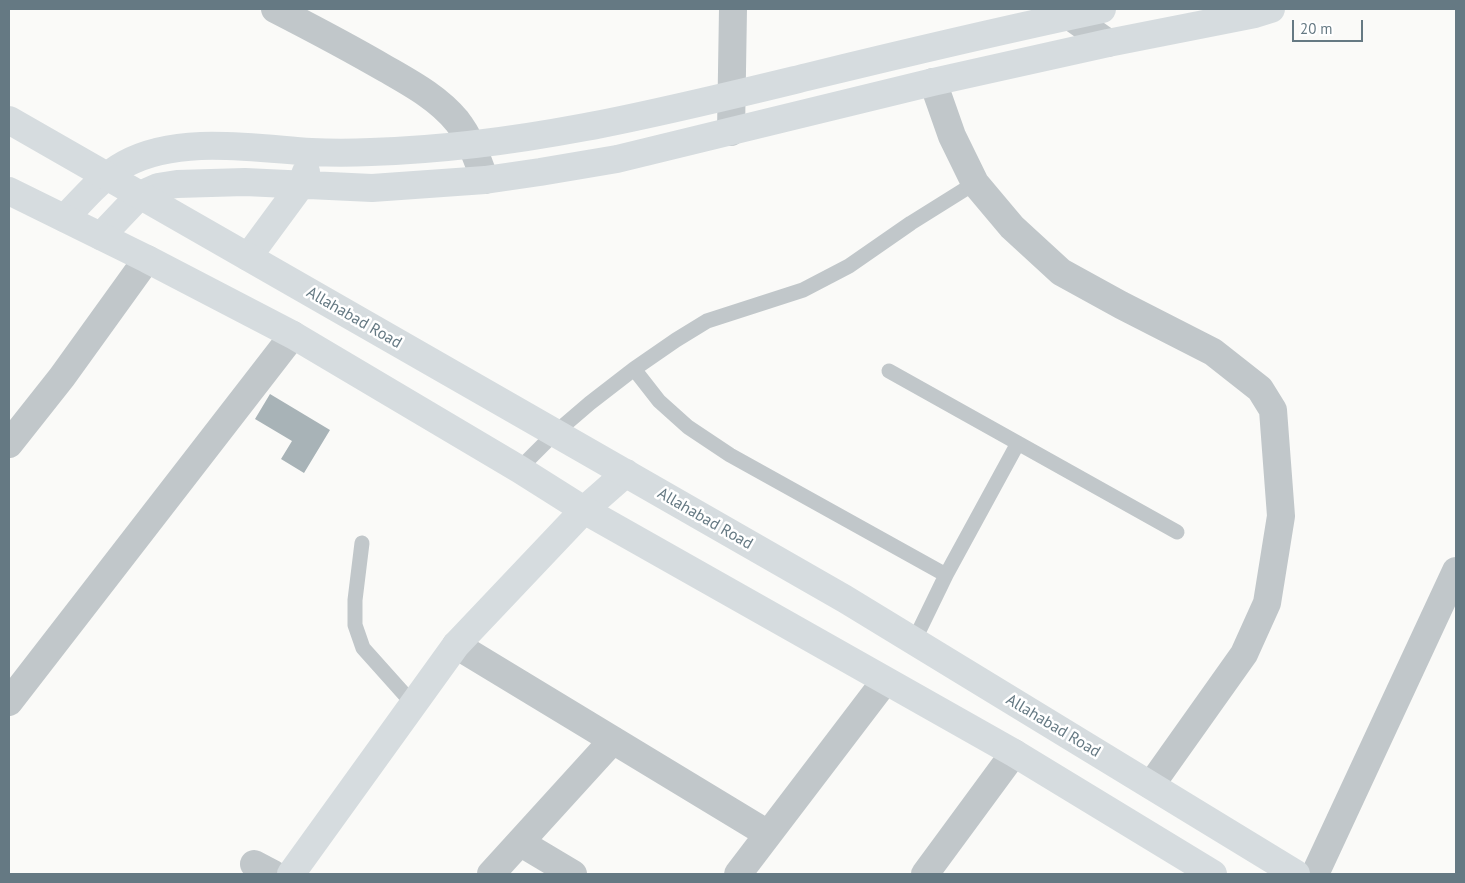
<!DOCTYPE html>
<style>
body{margin:0}
#map{position:relative;width:1465px;height:883px;overflow:hidden;background:#fafaf8;font-family:"PT Sans",sans-serif}
canvas{display:block}
.frame{position:absolute;inset:0;border:10px solid #657983;pointer-events:none}
.scale{position:absolute;left:1292px;top:20px;width:71px;height:22px;box-sizing:border-box;border:2px solid #657983;border-top:0;padding-left:6px;font-size:15px;line-height:18px;white-space:nowrap;color:#657983;-webkit-text-stroke:4px #fff;paint-order:stroke}
</style>
<div id="map">
<canvas width="1465" height="883"></canvas>
<div class="frame"></div>
<div class="scale">20 m</div>
</div>
<script>
const context = document.querySelector('canvas').getContext('2d');
context.lineJoin = 'round';
function paint(path, color) { context.fillStyle = color; context.fill(path, 'evenodd'); }
function trace(path, color, width, dash) { context.strokeStyle = color; context.lineWidth = width; context.lineCap = dash ? 'butt' : 'round'; context.setLineDash(dash || []); context.stroke(path); }
function write(font, color, halo, rows, align = 'center') {
  context.font = font + ' "PT Sans",sans-serif'; context.lineWidth = 5; context.setLineDash([]); context.textBaseline = 'middle'; context.strokeStyle = halo; context.fillStyle = color; for (const [text, x, y, turn = 0] of rows) {
    context.save(); context.translate(x, y); context.rotate((+turn || 0) * Math.PI / 180); context.textAlign = isNaN(turn) ? turn : align; if (halo) context.strokeText(text, 0, 0); context.fillText(text, 0, 0); context.restore();
  }
}
paint(new Path2D(`
 M270 394 330 430 304 473 281 459 292 441 255 419Z`), '#a8b3b7');
trace(new Path2D(`
 M634 369 659 401 688 427 730 455 946 575
 M889 371 1177 532
 M519 469 555 433 590 403 634 369 676 340 707 321 803 290 849 266 911 223 975 183
 M362 543 355 600V625L363 648 414 705
 M914 641 946 575 1018 443`), '#c1c7ca', 15);
trace(new Path2D(`
 M275 9C312 28 350 48 386 69 412 84 438 98 457 121 471 139 477 159 485 180
 M1060 9 1108 43
 M933 82 952 136 975 183 1012 227 1061 272 1121 305 1213 352 1260 389 1273 410 1281 516 1267 603 1244 654 1151 785
 M731 132 733 9
 M9 444 62 377 147 259
 M456 645 768 834
 M9 702 293 335
 M521 843 573 874
 M254 864 273 874
 M491 874 613 740
 M738 874 885 681
 M925 874 1014 753
 M1315 874 1456 571`), '#c1c7ca', 28);
trace(new Path2D(`
 M65 218C83 199 101 177 125 164 178 135 253 148 311 152 331 153 351 153 371 152 519 148 663 112 807 77 905 53 1003 30 1102 9
 M101 236 140 195 158 187 177 184 245 182 372 188 485 180 540 172 617 159 933 82 1108 43 1255 14 1271 9
 M248 257 301 185 306 172
 M291 874 456 645 584 510 626 473`), '#d6dcdf', 28);
trace(new Path2D(`
 M9 120 845 599 1296 874
 M9 191 147 259 293 335 519 469 584 510 1014 753 1213 874`), '#d6dcdf', 28);
write('16px', '#657983', '#fff', [
 ["Allahabad Road",354,318,30],
 ["Allahabad Road",705,519,30],
 ["Allahabad Road",1053,726,31]
]);
</script>
